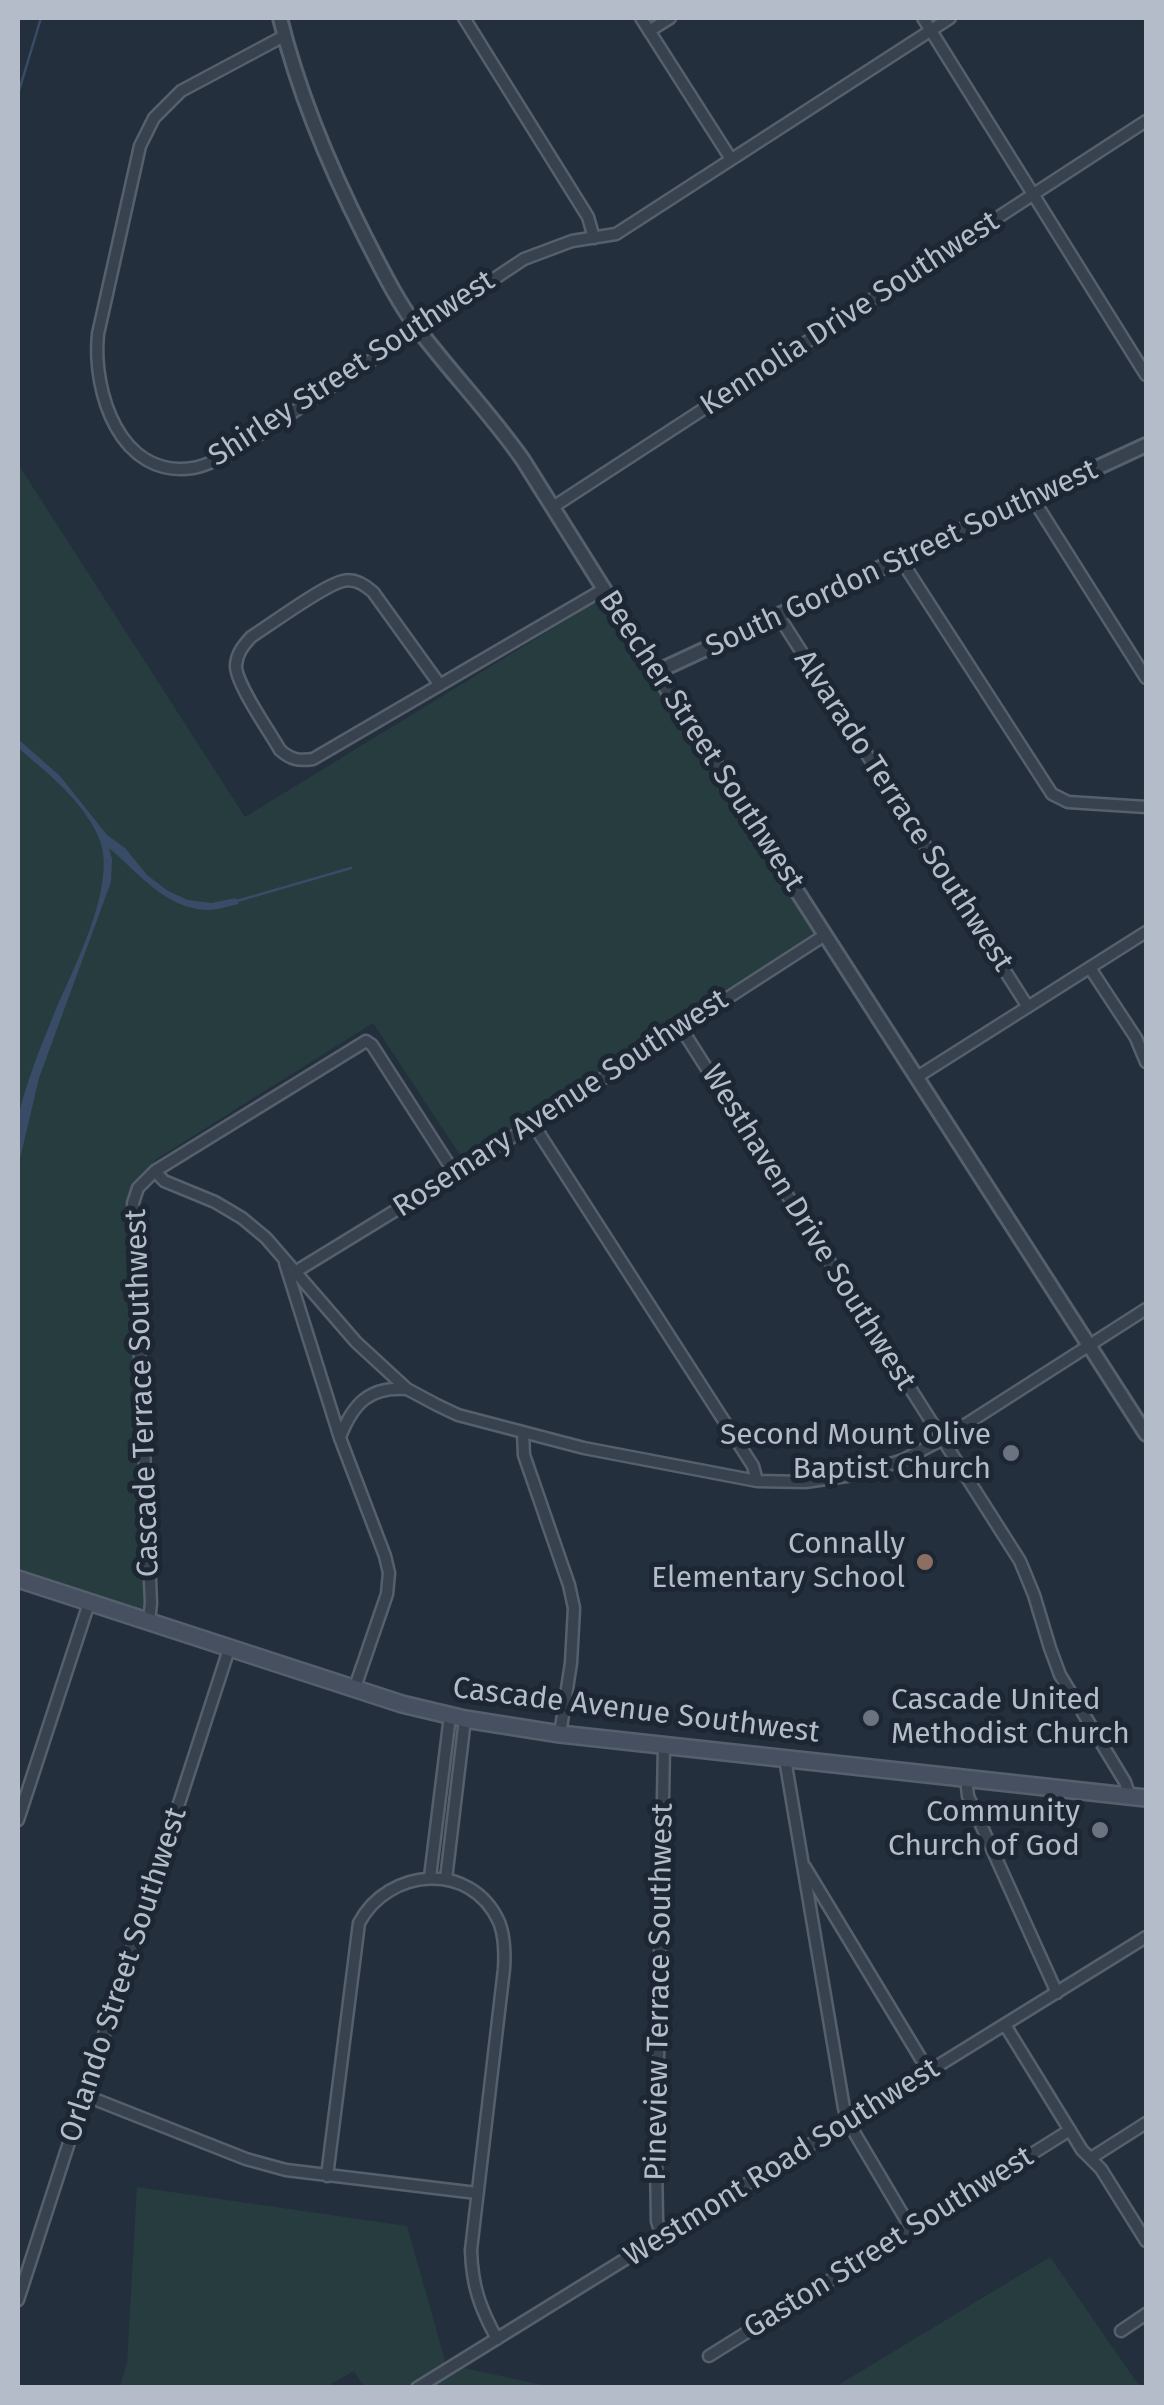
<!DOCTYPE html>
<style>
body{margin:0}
#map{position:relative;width:1164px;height:2405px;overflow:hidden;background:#242f3e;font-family:"Fira Sans",sans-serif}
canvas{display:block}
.frame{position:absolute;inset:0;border:20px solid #b4bcc9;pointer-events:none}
</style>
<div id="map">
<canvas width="1164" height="2405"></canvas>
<div class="frame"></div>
</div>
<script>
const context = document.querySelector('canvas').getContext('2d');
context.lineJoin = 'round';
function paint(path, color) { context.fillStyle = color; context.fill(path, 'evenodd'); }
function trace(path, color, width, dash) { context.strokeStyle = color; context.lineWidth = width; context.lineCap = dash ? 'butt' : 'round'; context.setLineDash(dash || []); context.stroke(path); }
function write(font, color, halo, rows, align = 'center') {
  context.font = font + ' "Fira Sans",sans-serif'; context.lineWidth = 10; context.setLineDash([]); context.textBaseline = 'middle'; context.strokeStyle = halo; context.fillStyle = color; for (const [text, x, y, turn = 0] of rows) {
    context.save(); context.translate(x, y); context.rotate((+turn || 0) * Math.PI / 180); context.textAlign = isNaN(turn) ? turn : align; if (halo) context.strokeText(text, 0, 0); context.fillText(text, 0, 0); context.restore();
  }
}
paint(new Path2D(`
 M18 464 245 817 599 600 821 935 464 1161 373 1023 155 1160 132 1207 154 1625 18 1580Z
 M137 2187 407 2226 446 2364 551 2387H364L354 2371 326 2387 119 2388 127 2364Z
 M1050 2257 1140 2387H835Z`), '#263c3f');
paint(new Path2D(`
 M18 739 60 776 107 835 125 848 147 875 168 891 188 900 211 903 236 898 239 904C229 906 218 910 208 910 165 909 138 872 109 848L112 859 111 882 39 1078 19 1163 18 1213C17 1186 13 1137 19 1113 27 1082 39 1050 52 1019 70 974 119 886 99 838 84 802 47 772 18 748Z`), '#394c67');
trace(new Path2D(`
 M18 94 41 18
 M237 901 351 868`), '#394c67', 2.5);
const minor = new Path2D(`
 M464 18 588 217 594 238
 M641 18 731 159
 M923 18 1146 375
 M649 31 670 18
 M284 36 181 91 154 118 140 146 98 334C92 392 120 479 193 468 206 466 218 459 230 454L524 259 572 241 616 234 950 18
 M1033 499 1146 678
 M553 507 1146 121
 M901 560 1052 794 1068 802 1146 807
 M778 615 1028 1007
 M440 685 373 592C364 584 354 578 343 581 324 585 270 625 251 637 243 646 237 653 236 665 235 683 270 732 280 750 291 760 299 761 313 759L604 589
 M1090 968 1136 1038 1146 1062
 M681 1028 1020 1561 1034 1595 1050 1648 1060 1675 1125 1782 1130 1797
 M917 1077 1146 932
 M533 1124 753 1466 757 1481
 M155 1171 164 1181 215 1202 242 1218 266 1238 356 1342 407 1389 437 1405 458 1415 584 1448 757 1481 805 1482 860 1474 903 1460 943 1439 1146 1309
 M285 1263 340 1438 385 1556 389 1573 387 1594 354 1690
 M295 1272 455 1174 825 935
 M523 1433 524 1455 569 1585 574 1608 571 1663 560 1734
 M340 1437C353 1404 369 1386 407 1389
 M149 1622 151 1603 133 1203 138 1188 155 1171 366 1041 372 1045 455 1174
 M785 1759 844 2108 848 2122 912 2230
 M966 1778 968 1796 1057 1993
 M18 1820 89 1603
 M805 1867 929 2072
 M430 1877 450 1716
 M446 1879 465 1719
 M1005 2025 1082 2150 1101 2169 1146 2241
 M84 2095 246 2159 286 2170 477 2193
 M1091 2158 1146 2123
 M327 2176 359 1923C388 1868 471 1860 499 1922 505 1937 505 1953 504 1969L471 2250C472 2286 480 2308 497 2339
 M662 2237 657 2221 656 2162 664 1746
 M18 2300 229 1649
 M1121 2331 1146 2314
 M709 2356 1070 2130
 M417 2388 1146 1937`);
const tertiary = new Path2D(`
 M280 18C299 95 329 166 365 237 381 268 397 301 418 329 452 374 491 414 523 460L656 672 1146 1434
 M656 672 1146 445`);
const secondary = new Path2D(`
 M18 1579 402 1704 465 1719 560 1734 1146 1798`);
trace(minor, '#565f6c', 15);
trace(tertiary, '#565f6c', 18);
trace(secondary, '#565f6c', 20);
trace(minor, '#38414e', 10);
trace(tertiary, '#38414e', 12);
trace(secondary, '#465061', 15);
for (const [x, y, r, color] of [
 [1011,1453,10,"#6b7280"],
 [925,1562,10,"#8d6e63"],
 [871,1718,10,"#6b7280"],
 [1100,1830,10,"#6b7280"]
]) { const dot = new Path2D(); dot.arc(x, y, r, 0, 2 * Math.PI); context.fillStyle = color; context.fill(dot); trace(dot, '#1d2633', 4); }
write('30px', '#b4bcc9', '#1d2633', [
 ["Kennolia Drive Southwest",850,314,-33],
 ["Shirley Street Southwest",352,369,-33],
 ["South Gordon Street Southwest",902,559,-25],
 ["Beecher Street Southwest",701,741,57],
 ["Alvarado Terrace Southwest",903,811,57],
 ["Rosemary Avenue Southwest",561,1104,-33],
 ["Westhaven Drive Southwest",808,1228,58],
 ["Cascade Terrace Southwest",143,1393,-92],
 ["Cascade Avenue Southwest",636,1711,7],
 ["Orlando Street Southwest",124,1975,-72],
 ["Pineview Terrace Southwest",660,1992,-89],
 ["Westmont Road Southwest",782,2163,-32],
 ["Gaston Street Southwest",889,2243,-32]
]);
write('30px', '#b4bcc9', '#1d2633', [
 ["Second Mount Olive",991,1436],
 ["Baptist Church",991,1470],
 ["Connally",905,1545],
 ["Elementary School",905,1579],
 ["Cascade United",891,1701,"left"],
 ["Methodist Church",891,1735,"left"],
 ["Community",1080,1813],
 ["Church of God",1080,1847]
], 'right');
</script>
